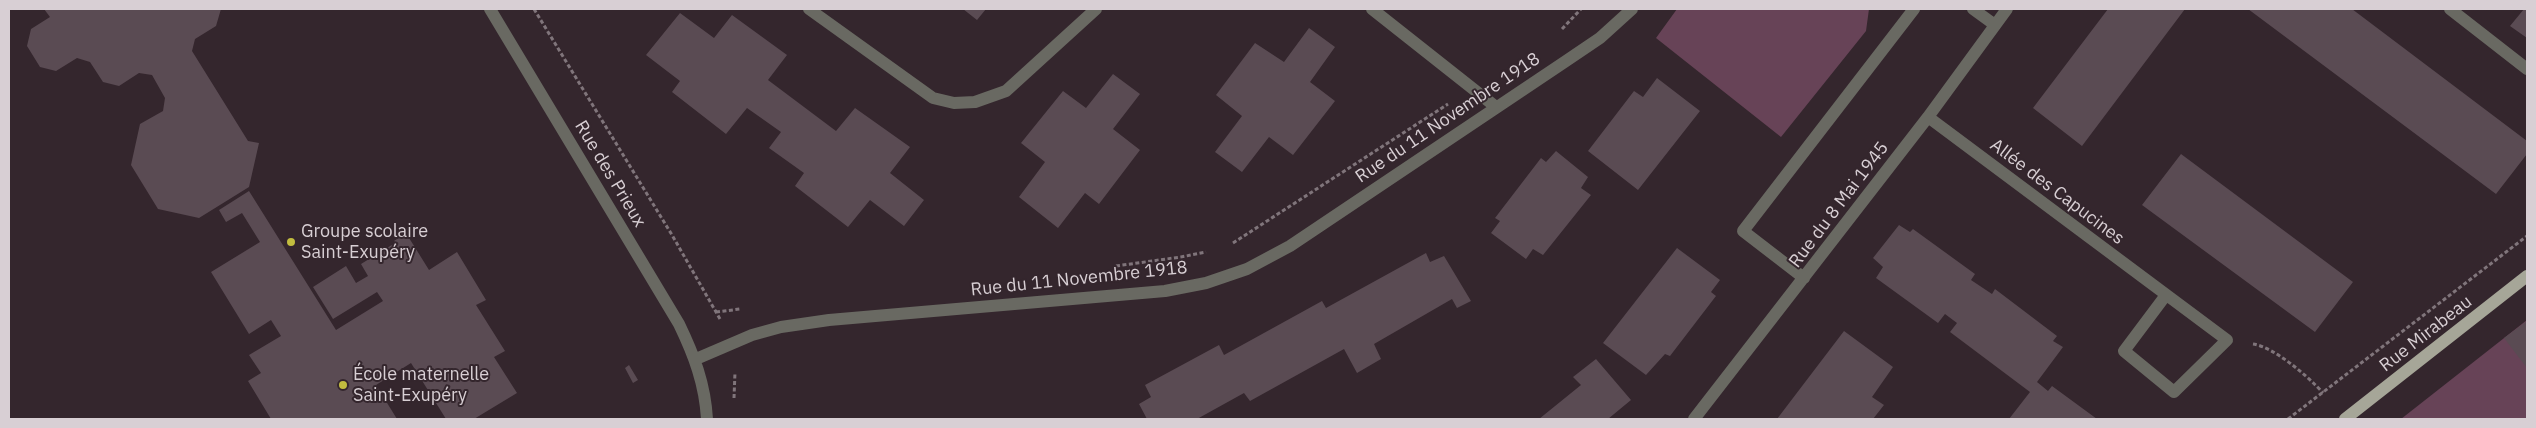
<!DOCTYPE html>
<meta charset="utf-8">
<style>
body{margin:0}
#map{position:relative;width:2536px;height:428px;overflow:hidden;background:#34262d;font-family:"IBM Plex Sans",sans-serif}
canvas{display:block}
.frame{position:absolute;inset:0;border:10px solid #d8cfd4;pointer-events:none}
</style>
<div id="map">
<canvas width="2536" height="428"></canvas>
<div class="frame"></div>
</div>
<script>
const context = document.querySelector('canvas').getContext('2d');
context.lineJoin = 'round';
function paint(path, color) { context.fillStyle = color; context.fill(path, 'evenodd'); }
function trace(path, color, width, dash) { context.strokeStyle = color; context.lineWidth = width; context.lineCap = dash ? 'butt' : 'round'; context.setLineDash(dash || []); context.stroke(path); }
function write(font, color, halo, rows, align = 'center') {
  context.font = font + ' "IBM Plex Sans",sans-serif'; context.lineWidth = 4; context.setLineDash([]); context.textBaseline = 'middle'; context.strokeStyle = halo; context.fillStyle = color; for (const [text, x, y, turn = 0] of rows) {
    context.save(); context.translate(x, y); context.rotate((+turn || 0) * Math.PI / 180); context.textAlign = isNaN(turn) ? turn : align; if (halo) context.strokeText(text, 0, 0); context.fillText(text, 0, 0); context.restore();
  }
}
paint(new Path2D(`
 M1677 9H1869L1866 31 1781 137 1656 38Z
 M2527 320V419H2401Z`), '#674357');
paint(new Path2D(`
 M44 9H221L216 26 195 39 192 51 248 141 259 143 249 187 199 218 158 209 131 165 140 124 163 111 165 98 152 75 139 73 119 86 103 82 90 62 77 58 56 71 40 67 27 46 31 29 50 17Z
 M963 9H986L977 20Z
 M2108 9H2185L2082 146 2033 108Z
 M2248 9H2352L2527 141V154L2496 194Z
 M2524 9H2527V38L2510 26Z
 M680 13 714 38 732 15 787 55 768 80 836 131 855 108 910 147 890 173 924 200 904 226 870 200 848 227 795 186 804 173 769 148 781 132 747 108 726 134 672 92 680 81 646 55Z
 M1309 28 1335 47 1310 82 1335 101 1293 155 1269 137 1242 172 1215 152 1242 116 1216 95 1255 43 1284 62Z
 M1113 74 1140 94 1113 129 1140 150 1099 204 1085 193 1058 228 1019 197 1045 162 1021 143 1063 91 1086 108Z
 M1657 78 1700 111 1638 190 1588 151 1634 91 1643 97Z
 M1556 151 1588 177 1581 188 1591 195 1543 255 1533 249 1526 259 1491 233 1500 221 1495 218 1541 158 1546 162Z
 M2181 154 2353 282 2315 332 2142 205Z
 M249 191 336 330 383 301 377 292 333 319 313 287 346 266 356 283 368 276 361 264 395 243 394 241 406 233 429 270 457 252 486 300 476 305 505 351 494 357 517 393 474 419H446L411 363 376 385 397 419H271L248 381 261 373 249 355 281 336 271 320 249 334 211 272 260 242 242 213 226 222 219 210Z
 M1899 225 1910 232 1913 229 1975 274 1971 280 1992 294 1995 289 2057 336 2053 341 2063 347 2037 382 2048 391 2052 386 2097 419H2009L2030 392 1950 332 1957 323 1945 314 1938 323 1876 278 1883 267 1873 258Z
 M1677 248 1720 280 1711 292 1716 296 1670 356 1665 354 1646 375 1603 343Z
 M1426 253 1430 262 1444 256 1471 301 1457 308 1452 299 1374 344 1381 359 1357 373 1344 349 1250 401 1244 393 1197 419H1147L1139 404 1151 397 1145 385 1219 345 1224 355 1322 301 1326 308Z
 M2527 321V368L2504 338Z
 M1844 331 1893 367 1872 397 1884 405 1873 419H1777Z
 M1596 359 1631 400 1608 419H1539L1581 385 1573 377Z
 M629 365 638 380 633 383 625 368Z`), '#5a4b53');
trace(new Path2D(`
 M534 9 672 235 720 319
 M1562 29 1581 9
 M1233 243 1448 104
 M1116 266 1181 257 1206 252
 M716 312 740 309
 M2253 344C2274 347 2309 377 2323 393
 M734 398 735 372
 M2288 419 2527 236`), '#80757b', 3, [4, 2.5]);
trace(new Path2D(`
 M490 9 679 324C694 355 705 384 707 419
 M809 9 933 98 954 103 975 102 1006 91 1096 9
 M1372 9 1496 107
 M1973 9 1995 25
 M2450 9 2527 69
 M1928 117 2227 340 2174 392 2124 351 2166 295
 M1804 278 1743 231 1914 9
 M696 359 752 335 781 327 829 320 1165 291 1206 283 1247 269 1290 246 1566 61 1600 38 1632 9
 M1694 419 1928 117 2007 9`), '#696962', 12);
trace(new Path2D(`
 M2345 419 2527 276`), '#a6a698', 12);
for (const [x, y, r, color] of [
 [291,242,5,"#c2bd3f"],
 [343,385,5,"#c2bd3f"]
]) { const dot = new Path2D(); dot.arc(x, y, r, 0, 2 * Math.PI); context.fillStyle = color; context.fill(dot); trace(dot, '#34262d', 2); }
write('18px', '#d8cfd4', '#34262d', [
 ["Rue du 11 Novembre 1918",1448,118,-34],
 ["Rue des Prieux",610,174,59],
 ["Allée des Capucines",2057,192,37],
 ["Rue du 8 Mai 1945",1839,205,-53],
 ["Rue du 11 Novembre 1918",1079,279,-6],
 ["Rue Mirabeau",2426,334,-38]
]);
write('18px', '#d8cfd4', '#34262d', [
 ["Groupe scolaire",301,232],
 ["Saint-Exupéry",301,253],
 ["École maternelle",353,375],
 ["Saint-Exupéry",353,396]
], 'left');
</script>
